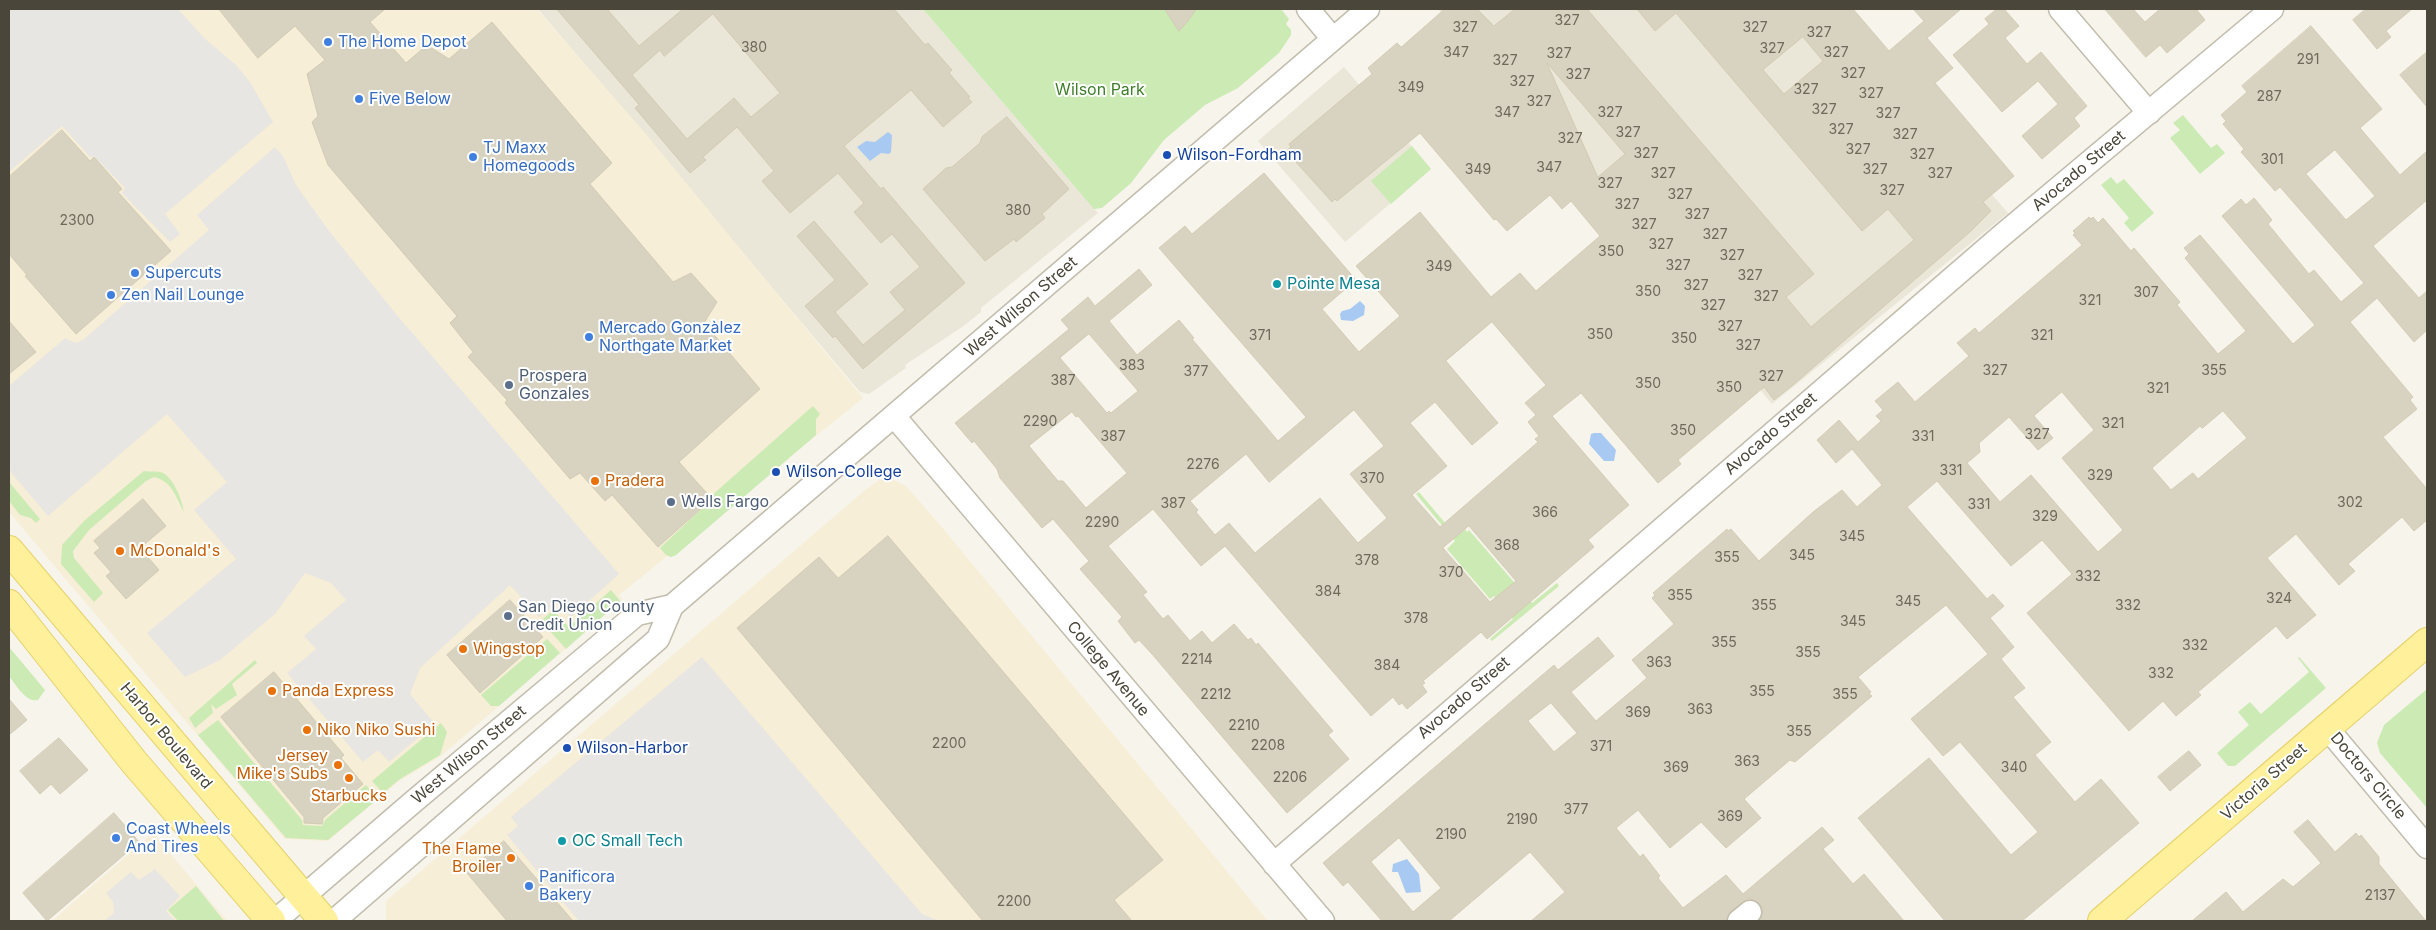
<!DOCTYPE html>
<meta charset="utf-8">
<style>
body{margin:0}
#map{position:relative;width:2436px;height:930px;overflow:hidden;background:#f6f4eb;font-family:Inter,sans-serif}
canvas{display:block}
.frame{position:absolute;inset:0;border:10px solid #4a4639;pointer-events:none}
</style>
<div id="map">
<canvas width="2436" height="930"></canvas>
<div class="frame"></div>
</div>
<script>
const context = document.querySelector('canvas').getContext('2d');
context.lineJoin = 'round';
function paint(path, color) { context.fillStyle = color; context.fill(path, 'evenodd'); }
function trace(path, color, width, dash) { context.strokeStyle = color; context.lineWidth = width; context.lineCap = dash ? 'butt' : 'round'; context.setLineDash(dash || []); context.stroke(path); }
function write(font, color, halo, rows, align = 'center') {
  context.font = font + ' Inter,sans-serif'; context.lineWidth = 4; context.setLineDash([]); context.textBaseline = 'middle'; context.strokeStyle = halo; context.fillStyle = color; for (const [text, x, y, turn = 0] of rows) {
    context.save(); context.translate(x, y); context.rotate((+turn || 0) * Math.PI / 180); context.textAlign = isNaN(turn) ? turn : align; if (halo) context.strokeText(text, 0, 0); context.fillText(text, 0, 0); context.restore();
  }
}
paint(new Path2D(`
 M538 9H923L1098 213 981 308V312L962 327 905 365 906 368 869 394 860 392Z
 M1438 9H1831L2008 213 1772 404Z
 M1344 67 1431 169 1345 242 1258 141Z`), '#eae7d9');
paint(new Path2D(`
 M9 9H537L645 133 863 398 619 595 622 600 441 756 399 781 328 841 285 839 9 512Z
 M889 478 906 486 940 525 1268 921H386V901L864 491 879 480Z
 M153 833 227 921H52Z`), '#f7eed7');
paint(new Path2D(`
 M923 9H1281L1289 19 1286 24 1291 30V35L1279 53 1238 88 1205 105 1164 140 1131 183 1102 208 1094 209Z
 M2183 115 2211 148 2217 144 2225 153 2200 174 2170 138 2180 130 2173 123Z
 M1412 146 1431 169 1391 204 1371 181Z
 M2111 177 2117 184 2124 179 2154 213 2132 232 2124 223 2129 218 2101 185Z
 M813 406 820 414 816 419V435L676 555 671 557 666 555 660 548 712 499 710 497Z
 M144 471C149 472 155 471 160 472 173 475 182 500 184 512 175 496 173 482 154 477L146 481 89 530 73 551 74 558 103 593 94 602 61 564 62 545 84 521Z
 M9 482 40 519 36 523 31 518 20 515 9 501Z
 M1419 492 1456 536 1465 529 1467 532 1469 530 1532 603 1557 583 1559 586 1492 641 1490 639 1513 619 1494 596 1490 599 1447 549 1455 541 1416 494Z
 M611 590 620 601 566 649 541 621 553 610 569 627Z
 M547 639 560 653 499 706H491L481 695Z
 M9 647 45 690 38 700C26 703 16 685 9 676Z
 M2299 657 2326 688 2235 766H2228L2217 753 2249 725 2238 712 2250 702 2261 714 2309 672 2298 658Z
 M255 660 257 663 232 684 237 695 216 709 211 704 213 713 195 728 189 718Z
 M2427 689V808L2380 753 2377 743 2384 725Z
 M218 720 302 820 303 825 322 826 325 820 366 785 378 799 328 840 286 838 198 735Z
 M441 723 447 732 440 755 400 779 383 793 372 781Z
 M196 886 224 921H178L168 910Z`), '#cbeab4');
paint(new Path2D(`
 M9 9H178L205 39 236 65 250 82 273 122 165 214 180 234 170 242 122 193 125 188 94 156 91 158 62 126 9 172Z
 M275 147 283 156 296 185 329 231 396 314 619 574 571 617 557 603 539 617 510 585 420 668 410 694 435 724 389 762 378 750 363 762 287 673 316 649 304 636 346 600 331 583 305 573 275 614 220 660 185 677 147 633 236 559 194 510 227 482 167 414 48 516 9 470V386L65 338 75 343 83 340 209 230 197 215Z
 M702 657 922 914 939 921H579L507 835 518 826 511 817Z
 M155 869 180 896 166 911 175 921H104L114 913 113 902 106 893 131 872 139 880Z`), '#e8e6e2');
paint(new Path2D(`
 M888 132 892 135 891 152 889 154 881 153 870 161 857 147 866 141 875 142Z
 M1360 301 1365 306 1364 315 1353 321 1341 320 1340 314 1342 311 1350 309Z
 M1594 433H1601L1616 450 1614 461H1604L1589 444 1591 434Z
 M1407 859 1419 874 1421 892 1406 893 1398 872H1392L1393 864Z`), '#a8caf2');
const building = new Path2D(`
 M219 9H385L370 22 406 63 427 45 449 59 492 22 612 163 590 184 673 282 691 273 717 302 704 323 760 389 679 462 712 499 658 547 612 495 605 501 580 473 570 479 505 403 507 400 468 357 473 352 450 323 457 316 328 165 312 122 318 116 307 74 325 60 295 26 258 58Z
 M557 9H607L639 46 683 9H894L925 45 928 43 952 70 949 73 970 97 968 98 972 102 943 127 911 90 844 146 881 189 883 187 965 283 863 369 835 336 833 338 805 306 835 280 797 236 814 221 868 284 835 312 863 345 905 310 890 292 920 267 892 234 881 243 854 212 864 203 838 173 790 213 762 181 774 171 737 127 703 157 706 160 690 173 635 108 639 105ZM713 14 780 93 751 117 734 98 687 139 632 75 660 50 664 56Z
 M1165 9H1196L1188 21 1179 31Z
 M1445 9H1477L1494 26 1515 9H1587L1814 274 1786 297 1811 327 1914 240 1888 209 1862 231 1676 13 1655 31 1637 9H1853L1889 51 1924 21 1913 9H1961L1927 38 1953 68 1935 83 2014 176 1983 202 1991 211 1971 231 1793 385 1774 400 1764 387 1678 460 1681 464 1658 483 1581 393 1552 416 1629 505 1588 540 1594 547 1487 639 1481 632 1423 681 1425 683 1422 685 1427 692 1407 709 1402 703 1399 705 1393 697 1371 716 1225 546 1201 566 1153 509 1108 546 1147 592 1143 595 1163 619 1168 615 1190 641 1202 631 1212 643 1234 624 1248 640 1251 638 1256 645 1258 643 1333 731 1328 735 1349 759 1287 813 1152 654 1139 640 1135 643 1118 621 1122 617 1080 569 1089 561 1053 519 1042 528 1000 478 997 469 974 441 972 443 955 423 1069 329 1061 320 1088 297 1095 306 1139 269 1152 285 1109 321 1137 355 1179 320 1194 338 1192 339 1278 441 1306 417 1159 248 1185 226 1192 234 1264 173 1356 280 1322 309 1359 352 1400 316 1356 266 1420 212 1491 297 1520 273 1536 291 1600 236 1571 201 1562 209 1550 195 1507 231 1496 219 1494 220 1420 133 1337 201 1335 199 1332 202 1286 151 1291 147 1289 144 1372 74 1368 68 1397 43 1401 47ZM1803 37 1823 61 1784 94 1763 70ZM1547 63 1625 154 1598 177ZM1492 322 1546 385 1525 403 1536 415 1528 422 1539 436 1535 439 1538 442 1440 527 1412 495 1447 466 1410 423 1435 402 1472 445 1498 423 1446 361ZM1089 334 1138 391 1111 413 1109 411 1107 413 1060 358ZM1354 410 1384 446 1350 474 1387 518 1358 543 1320 498 1255 553 1229 523 1215 535 1196 512 1198 510 1190 501 1246 454 1269 482ZM1072 412 1076 417 1078 416 1127 473 1086 508 1063 481H1058L1029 446ZM1469 526 1516 581 1490 602 1443 548Z
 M1997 9H2004L2019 26 2005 38 2027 64 2041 52 2087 106 2074 118 2080 126 2042 159 2022 136 2058 104 2038 81 2002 112 1953 55 1989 24 1985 19Z
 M2105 9H2133L2145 22 2160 9H2196L2205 20 2167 53 2160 45 2146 57Z
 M2366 9H2412L2386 31 2391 37 2377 49 2353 20Z
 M2311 26 2382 109 2360 128 2400 175 2427 151V200L2373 246 2419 298 2427 291V330L2414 342 2377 298 2350 322 2413 397 2410 400 2417 409 2383 437 2427 489V520L2414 531 2402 517 2348 564 2355 571 2339 585 2296 534 2267 558 2316 615 2287 639 2276 626 2198 692 2201 695 2176 716 2163 701 2129 731 2027 613 2072 574 2042 540 2011 566 1937 481 1907 507 1987 599 1993 594 2004 606 1990 618 2014 647 2001 659 2025 688 2013 697 2051 742 2035 755 2075 802 2101 779 2139 823 2022 921H1945L1858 818 1929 758 2011 855 2038 832 1960 742 1943 756 1911 719 1988 654 1946 605 1858 677 1871 692 1869 694 1872 696 1795 762 1790 760 1744 799 1761 818 1726 848 1701 822 1670 848 1638 810 1616 828 1640 857 1643 854 1660 876 1658 878 1683 908 1726 875 1743 894 1822 827 1834 840 1823 849 1853 884 1864 874 1904 921H1759L1763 910 1760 904 1755 900 1748 899 1731 911 1726 921H1531L1565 892 1530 852 1449 921H1382L1348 882 1343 886 1323 863 1554 665 1558 670 1598 637 1614 656 1571 692 1596 721 1647 678 1632 660 1674 624 1652 598 1655 595 1653 593 1727 529 1728 531 1731 529 1759 561 1813 512 1842 490 1857 507 1882 485 1852 449 1836 463 1817 440 1839 420 1858 442 1881 421 1876 416 1883 410 1875 401 1898 382 1915 402 1969 356 1957 343 1975 328 1979 333 2082 245 2073 235 2075 233 2073 231 2089 217 2091 219 2093 217 2098 223 2103 218 2131 251 2134 248 2180 302 2177 305 2218 354 2246 331 2185 258 2189 254 2184 248 2200 235 2293 344 2315 325 2222 216 2241 199 2246 205 2254 198 2272 220 2268 224 2309 274 2314 270 2341 302 2364 283 2280 187 2275 191 2241 152 2244 149 2223 124 2226 121 2221 115 2247 92 2242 86ZM2335 150 2375 196 2346 220 2306 174ZM2062 392 2094 430 2062 458 2123 530 2098 552 2031 475 2000 502 1967 463 1980 452 1979 443 2009 417 2038 450 2053 438 2034 416ZM2223 411 2247 438 2198 479 2193 473 2190 475 2171 490 2152 468 2200 426 2202 428ZM1551 703 1577 733 1554 752 1528 721ZM1399 838 1441 888 1413 912 1371 862Z
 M2427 52V107L2400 75Z
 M1007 117 1069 189 1042 214 1045 218 1016 242 1014 239 985 261 923 189 946 168 952 167 980 143 982 137Z
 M62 130 90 161 94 157 122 189 118 192 171 251 76 334 25 276 27 275 9 254V177Z
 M9 321 36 352 9 374Z
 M143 499 166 526 140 548 159 570 126 599 106 576 111 572 94 553 100 548 94 541Z
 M888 536 1163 860 1114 900 1132 921H983L737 628 819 557 838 578Z
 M510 600 543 637 480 693 447 655Z
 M274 672 344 755 341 758 363 784 323 818 322 824 304 823V817L221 717Z
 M9 699 27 720 9 735Z
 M59 738 88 770 60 794 51 784 40 794 20 771Z
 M2189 751 2201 765 2170 791 2158 777Z
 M114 813 139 842 47 921 23 893Z
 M2308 820 2335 852 2356 833 2359 837 2361 835 2379 857V864L2426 921H2192L2226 892 2243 912 2283 879 2293 887 2321 863 2294 832Z
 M504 841 573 921H507L467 873Z`);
paint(building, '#d8d2c0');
trace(building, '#d3cbb3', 1);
const minor = new Path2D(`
 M1308 9 1333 39
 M2060 9 2149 113
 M894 416 1323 921
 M2327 728 2427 847
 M1274 864 2000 237 2272 9
 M275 921 413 802 637 614 672 606 1368 9
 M334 921 658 639 672 606
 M1739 921 1750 912`);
const major = new Path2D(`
 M9 550 324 921
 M9 604 134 762 271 921
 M2102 921 2427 642`);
trace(minor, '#c2bdad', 25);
trace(major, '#e6d169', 30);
trace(minor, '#fff', 22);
trace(major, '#fff09b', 28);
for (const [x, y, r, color] of [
 [328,42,5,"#3f7fe0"],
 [359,99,5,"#3f7fe0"],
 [1167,155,5,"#1a4fb4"],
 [473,157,5,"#3f7fe0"],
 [135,273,5,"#3f7fe0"],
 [1277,284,5,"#0f9aa8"],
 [111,295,5,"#3f7fe0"],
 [589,337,5,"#3f7fe0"],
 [509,385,5,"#5c6f8a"],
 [776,472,5,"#1a4fb4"],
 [595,481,5,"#e8710a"],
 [671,502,5,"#5c6f8a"],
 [120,551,5,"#e8710a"],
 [508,616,5,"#5c6f8a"],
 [463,649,5,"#e8710a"],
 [272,691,5,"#e8710a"],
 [307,730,5,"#e8710a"],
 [567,748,5,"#1a4fb4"],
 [338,765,5,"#e8710a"],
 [349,778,5,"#e8710a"],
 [116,838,5,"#3f7fe0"],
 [562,841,5,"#0f9aa8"],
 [511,858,5,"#e8710a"],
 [529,886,5,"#3f7fe0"]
]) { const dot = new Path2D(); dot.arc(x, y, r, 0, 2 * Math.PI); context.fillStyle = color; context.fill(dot); trace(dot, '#fff', 2); }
write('14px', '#6e695b', null, [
 ["327",1567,21],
 ["327",1465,28],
 ["327",1755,28],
 ["327",1819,33],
 ["380",754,48],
 ["327",1772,49],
 ["347",1456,53],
 ["327",1836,53],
 ["327",1559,54],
 ["291",2308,60],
 ["327",1505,61],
 ["327",1853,74],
 ["327",1578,75],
 ["327",1522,82],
 ["349",1411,88],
 ["327",1806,90],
 ["327",1871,94],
 ["287",2269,97],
 ["327",1539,102],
 ["327",1824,110],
 ["347",1507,113],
 ["327",1610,113],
 ["327",1888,114],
 ["327",1841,130],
 ["327",1628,133],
 ["327",1905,135],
 ["327",1570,139],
 ["327",1858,150],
 ["327",1646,154],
 ["327",1922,155],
 ["301",2272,160],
 ["347",1549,168],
 ["349",1478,170],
 ["327",1875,170],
 ["327",1663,174],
 ["327",1940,174],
 ["327",1610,184],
 ["327",1892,191],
 ["327",1680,195],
 ["327",1627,205],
 ["380",1018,211],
 ["327",1697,215],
 ["2300",77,221],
 ["327",1644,225],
 ["327",1715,235],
 ["327",1661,245],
 ["350",1611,252],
 ["327",1732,256],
 ["327",1678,266],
 ["349",1439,267],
 ["327",1750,276],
 ["327",1696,286],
 ["350",1648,292],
 ["307",2146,293],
 ["327",1766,297],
 ["321",2090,301],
 ["327",1713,306],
 ["327",1730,327],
 ["350",1600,335],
 ["371",1260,336],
 ["321",2042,336],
 ["350",1684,339],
 ["327",1748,346],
 ["383",1132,366],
 ["327",1995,371],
 ["355",2214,371],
 ["377",1196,372],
 ["327",1771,377],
 ["387",1063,381],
 ["350",1648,384],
 ["350",1729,388],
 ["321",2158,389],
 ["2290",1040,422],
 ["321",2113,424],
 ["350",1683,431],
 ["327",2037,435],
 ["387",1113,437],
 ["331",1923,437],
 ["2276",1203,465],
 ["331",1951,471],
 ["329",2100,476],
 ["370",1372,479],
 ["302",2350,503],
 ["387",1173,504],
 ["331",1979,505],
 ["366",1545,513],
 ["329",2045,517],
 ["2290",1102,523],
 ["345",1852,537],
 ["368",1507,546],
 ["345",1802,556],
 ["355",1727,558],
 ["378",1367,561],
 ["370",1451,573],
 ["332",2088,577],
 ["384",1328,592],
 ["355",1680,596],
 ["324",2279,599],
 ["345",1908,602],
 ["355",1764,606],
 ["332",2128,606],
 ["378",1416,619],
 ["345",1853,622],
 ["355",1724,643],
 ["332",2195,646],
 ["355",1808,653],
 ["2214",1197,660],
 ["363",1659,663],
 ["384",1387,666],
 ["332",2161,674],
 ["355",1762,692],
 ["2212",1216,695],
 ["355",1845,695],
 ["363",1700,710],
 ["369",1638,713],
 ["2210",1244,726],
 ["355",1799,732],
 ["2200",949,744],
 ["2208",1268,746],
 ["371",1601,747],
 ["363",1747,762],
 ["369",1676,768],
 ["340",2014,768],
 ["2206",1290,778],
 ["377",1576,810],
 ["369",1730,817],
 ["2190",1522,820],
 ["2190",1451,835],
 ["2137",2380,896],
 ["2200",1014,902]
]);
write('16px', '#366cbe', '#fff', [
 ["The Home Depot",338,42],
 ["Five Below",369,99],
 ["TJ Maxx",483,148],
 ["Homegoods",483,166],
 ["Supercuts",145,273],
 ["Zen Nail Lounge",121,295],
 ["Mercado Gonzàlez",599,328],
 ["Northgate Market",599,346],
 ["Coast Wheels",126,829],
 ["And Tires",126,847],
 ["Panificora",539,877],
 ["Bakery",539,895]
], 'left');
write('16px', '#3f7e2a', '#fff', [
 ["Wilson Park",1100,90]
]);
write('16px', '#164399', '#fff', [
 ["Wilson-Fordham",1177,155],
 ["Wilson-College",786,472],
 ["Wilson-Harbor",577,748]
], 'left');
write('16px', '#4a4639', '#fff', [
 ["Avocado Street",2079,171,-40],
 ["West Wilson Street",1021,307,-41],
 ["Avocado Street",1771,434,-41],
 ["College Avenue",1108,669,50],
 ["Avocado Street",1464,698,-41],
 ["Harbor Boulevard",166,736,50],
 ["West Wilson Street",469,755,-40],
 ["Doctors Circle",2368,776,50],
 ["Victoria Street",2264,782,-41]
]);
write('16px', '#0d838f', '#fff', [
 ["Pointe Mesa",1287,284],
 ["OC Small Tech",572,841]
], 'left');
write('16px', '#4e5e75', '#fff', [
 ["Prospera",519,376],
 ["Gonzales",519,394],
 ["Wells Fargo",681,502],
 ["San Diego County",518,607],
 ["Credit Union",518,625]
], 'left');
write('16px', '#c56008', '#fff', [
 ["Pradera",605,481],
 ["McDonald's",130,551],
 ["Wingstop",473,649],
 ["Panda Express",282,691],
 ["Niko Niko Sushi",317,730],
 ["Jersey",328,756,"right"],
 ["Mike's Subs",328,774,"right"],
 ["Starbucks",349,796,"center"],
 ["The Flame",501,849,"right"],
 ["Broiler",501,867,"right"]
], 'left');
</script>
